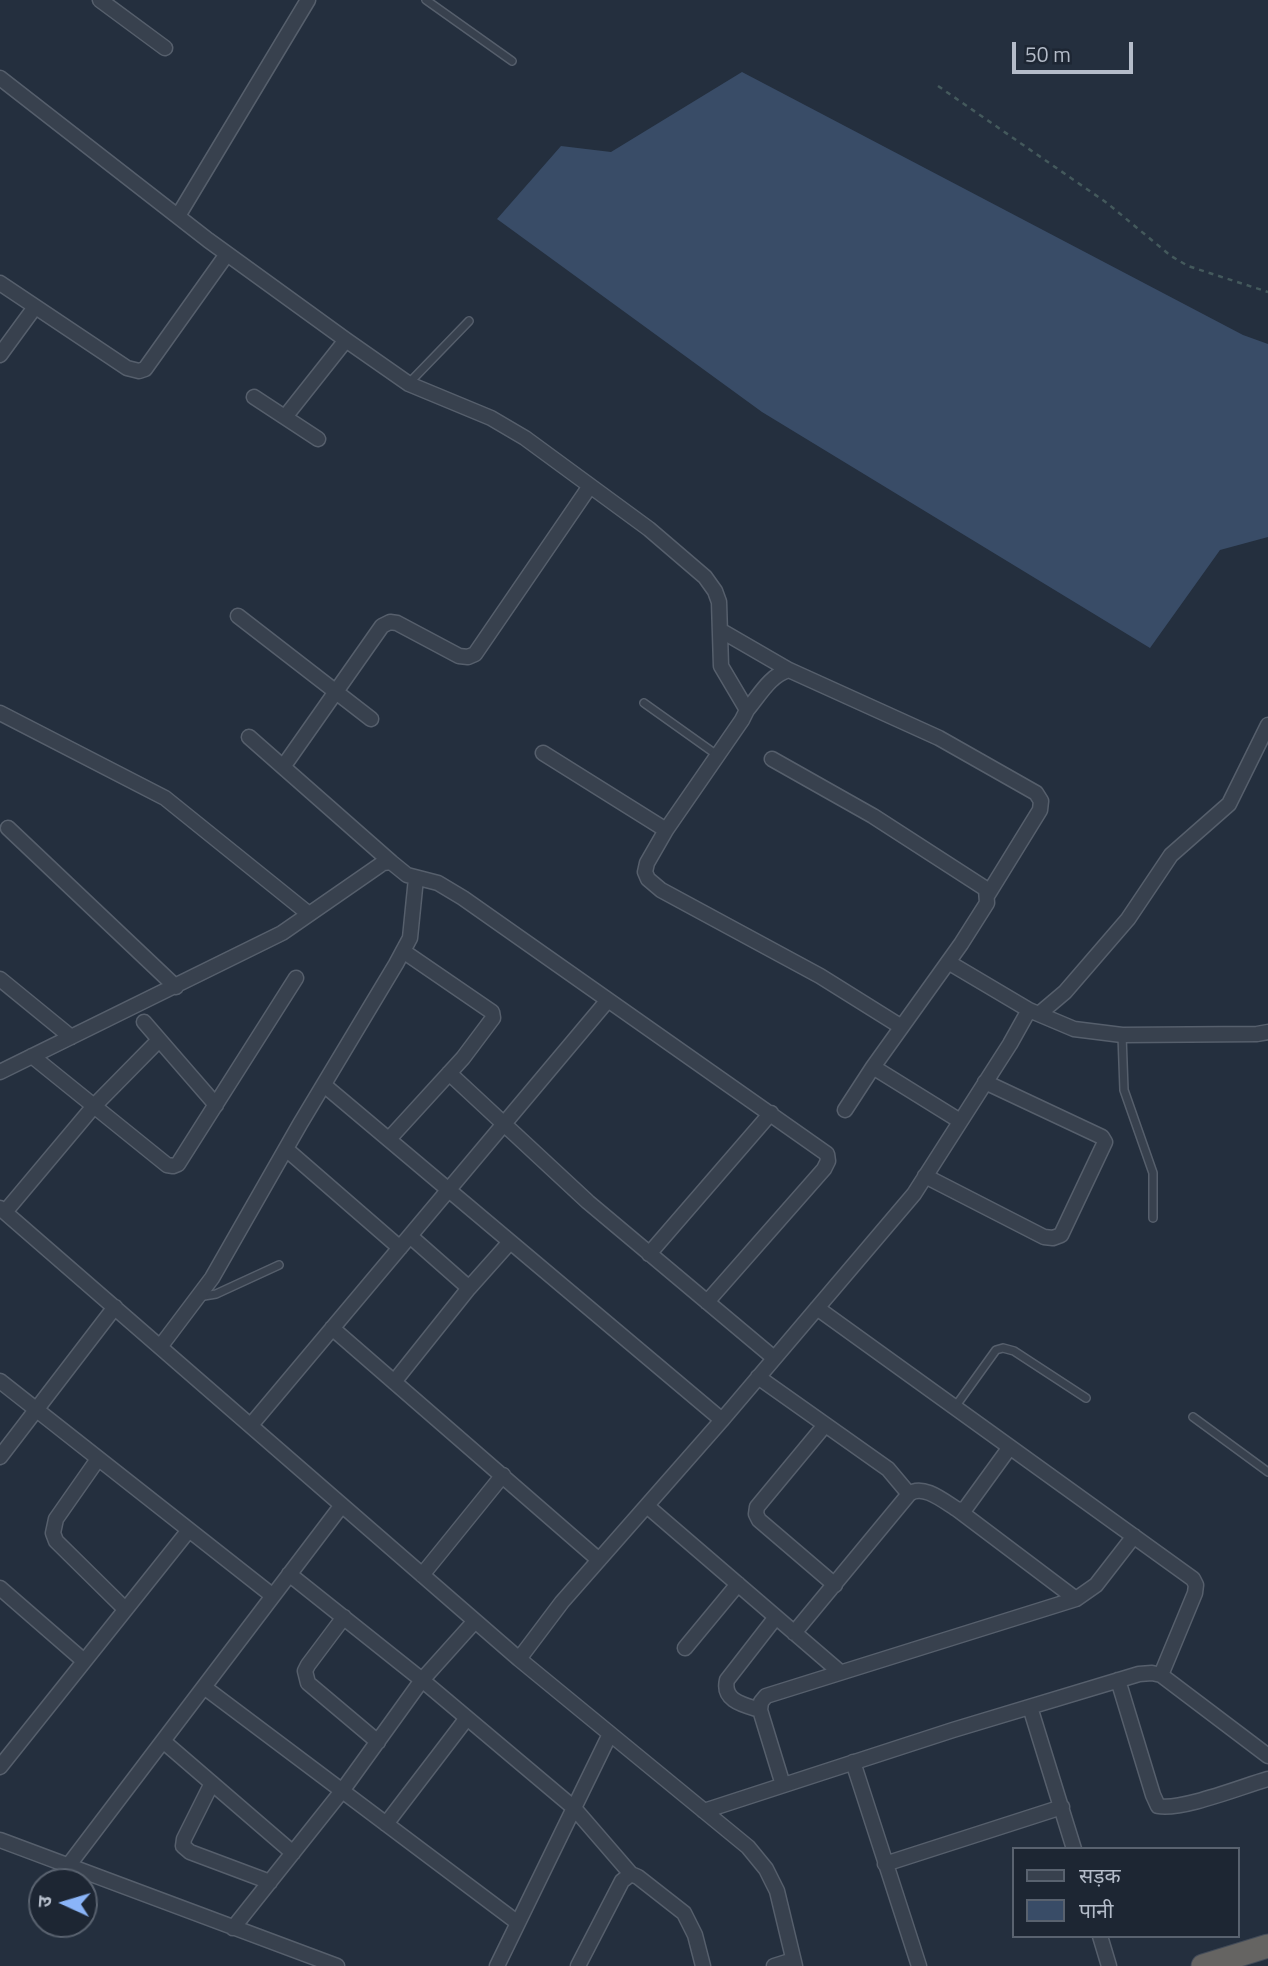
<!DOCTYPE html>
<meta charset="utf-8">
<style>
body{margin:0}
#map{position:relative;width:1268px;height:1966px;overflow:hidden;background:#242f3e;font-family:"Titillium Web","Noto Sans Devanagari",sans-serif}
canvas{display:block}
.legend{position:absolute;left:1012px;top:1847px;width:228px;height:91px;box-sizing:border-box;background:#1d2633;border:2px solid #59626f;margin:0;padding:9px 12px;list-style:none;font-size:21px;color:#b4bcc9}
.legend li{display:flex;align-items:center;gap:14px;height:35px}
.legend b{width:35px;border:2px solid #59626f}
.north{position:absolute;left:28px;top:1868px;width:70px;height:70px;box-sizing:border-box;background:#1d2633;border:2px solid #59626f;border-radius:50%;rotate:274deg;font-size:19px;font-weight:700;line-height:28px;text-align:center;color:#b4bcc9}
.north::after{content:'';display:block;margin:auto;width:24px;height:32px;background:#8ab4f8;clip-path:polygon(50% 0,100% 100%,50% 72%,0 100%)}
.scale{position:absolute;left:1012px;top:42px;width:121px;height:32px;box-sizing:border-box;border:4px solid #b4bcc9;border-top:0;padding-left:9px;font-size:21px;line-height:24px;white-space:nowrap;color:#b4bcc9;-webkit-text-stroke:5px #1d2633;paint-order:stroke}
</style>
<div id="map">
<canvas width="1268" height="1966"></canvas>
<ul class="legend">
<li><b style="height:9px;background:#38414e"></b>सड़क</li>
<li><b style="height:19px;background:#394c67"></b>पानी</li>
</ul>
<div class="north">उ</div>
<div class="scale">50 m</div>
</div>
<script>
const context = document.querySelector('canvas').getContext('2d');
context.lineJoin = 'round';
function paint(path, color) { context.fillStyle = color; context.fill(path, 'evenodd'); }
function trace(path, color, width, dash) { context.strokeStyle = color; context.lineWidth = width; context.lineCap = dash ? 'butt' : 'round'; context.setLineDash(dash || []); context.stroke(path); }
paint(new Path2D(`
 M742 72 1243 335 1268 344V537L1220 550 1150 648 762 412 497 219 561 146 611 152Z`), '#394c67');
const service = new Path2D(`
 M426 0 512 61
 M409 383 469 321
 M644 703 717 755
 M1122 1035 1124 1090 1153 1173V1218
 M198 1297 216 1294 279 1265
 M955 1407 996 1350 1003 1348 1014 1351 1086 1398
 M1193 1417 1268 1472`);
const minor = new Path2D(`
 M100 0 165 48
 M0 78 208 240 346 340 409 384 491 418 525 438 649 529 705 577 715 591 719 602 721 666 747 710 742 720 666 830 647 863 645 872 648 879 661 890 820 976 900 1026
 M178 216 308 0
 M0 283 127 368 139 371 145 369 227 254
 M0 355 35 307
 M254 397 318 439
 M285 417 346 340
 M238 616 371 719
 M720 630 789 670 939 738 1036 793 1041 801 1040 810 987 896
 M747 710C759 696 770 675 789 670
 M0 713 165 798 309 914
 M249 737 391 862
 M543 753 666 830
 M772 759 873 816 986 889 987 903 961 944 873 1067 960 1121
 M283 767 382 626 390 622 397 623 459 656 468 657 475 654 590 486
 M8 828 176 987
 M948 962 1029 1010 1074 1029 1122 1035 1257 1034 1268 1032
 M0 979 71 1037
 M1039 1014 1065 992 1128 919 1171 855 1229 804 1268 725
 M144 1022 216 1105
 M32 1056 167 1165 173 1166 178 1164 296 978
 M0 1072 282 933 383 863 391 862 407 875 438 883 463 898 827 1154 828 1161 824 1169 707 1302
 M449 1073 588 1202 774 1358
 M324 1085 722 1420
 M845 1110 873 1067
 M389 1139 463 1058 493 1018 492 1012 403 951
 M286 1149 400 1248
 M925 1176 1044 1237 1053 1238 1061 1235 1105 1142 1102 1137 985 1082
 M0 1208 519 1659 748 1847 766 1869 777 1891 795 1966
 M5 1212 94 1106 159 1040
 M410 1236 469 1288
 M649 1254 771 1113
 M817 1308 1193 1579 1196 1585 1195 1593 1161 1675
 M332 1328 599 1560
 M160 1347 212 1278 300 1124 396 964 410 938 416 878
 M758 1377 888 1469 909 1494
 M0 1381 273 1596
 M394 1382 469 1288 510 1242
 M251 1425 608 1000
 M825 1425 757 1507 756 1514 759 1520 835 1585
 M0 1457 115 1307
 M98 1459 56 1519 53 1533 56 1541 125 1609
 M647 1506 840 1672
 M958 1510 1076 1599
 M289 1574 422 1680 574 1808 631 1874
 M422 1575 503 1475
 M0 1588 84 1661
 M344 1617 308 1665 305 1671 308 1683 378 1742
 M794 1633 909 1494C923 1483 945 1502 958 1510L965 1509 1010 1447
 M685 1648 738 1584
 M519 1659 562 1602 722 1420 914 1194 1010 1044 1029 1010
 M1118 1680 1153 1795 1158 1806C1181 1811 1243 1786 1268 1779
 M204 1687 518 1923
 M1030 1707 1074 1849
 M760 1710C744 1705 722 1701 727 1680L776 1617
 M163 1741 293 1853
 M853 1762 919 1966
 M0 1767 189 1530
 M212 1783 184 1839 183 1846 190 1852 270 1882
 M783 1785 760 1710 761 1702 766 1696 1076 1599 1096 1585 1134 1536
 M704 1811 953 1730 1139 1674 1152 1673 1161 1675 1268 1756
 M386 1824 467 1718
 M0 1840 337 1966
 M885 1864 1062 1807
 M68 1866 342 1505
 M233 1928 342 1791 422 1680 475 1621
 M1100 1936 1109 1966
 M497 1966 610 1734
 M578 1966 622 1881 631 1874 638 1877 684 1913 695 1935 703 1966
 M774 1966 793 1960`);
const trunk = new Path2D(`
 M1203 1966 1268 1946`);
trace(service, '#565f6c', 10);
trace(minor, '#565f6c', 17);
trace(trunk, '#434c59', 25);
trace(new Path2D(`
 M938 86 1107 203 1171 256 1188 266 1268 292`), '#44595c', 2.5, [5, 5]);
trace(service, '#38414e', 7);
trace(minor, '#38414e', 14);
trace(trunk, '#656462', 23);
</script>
